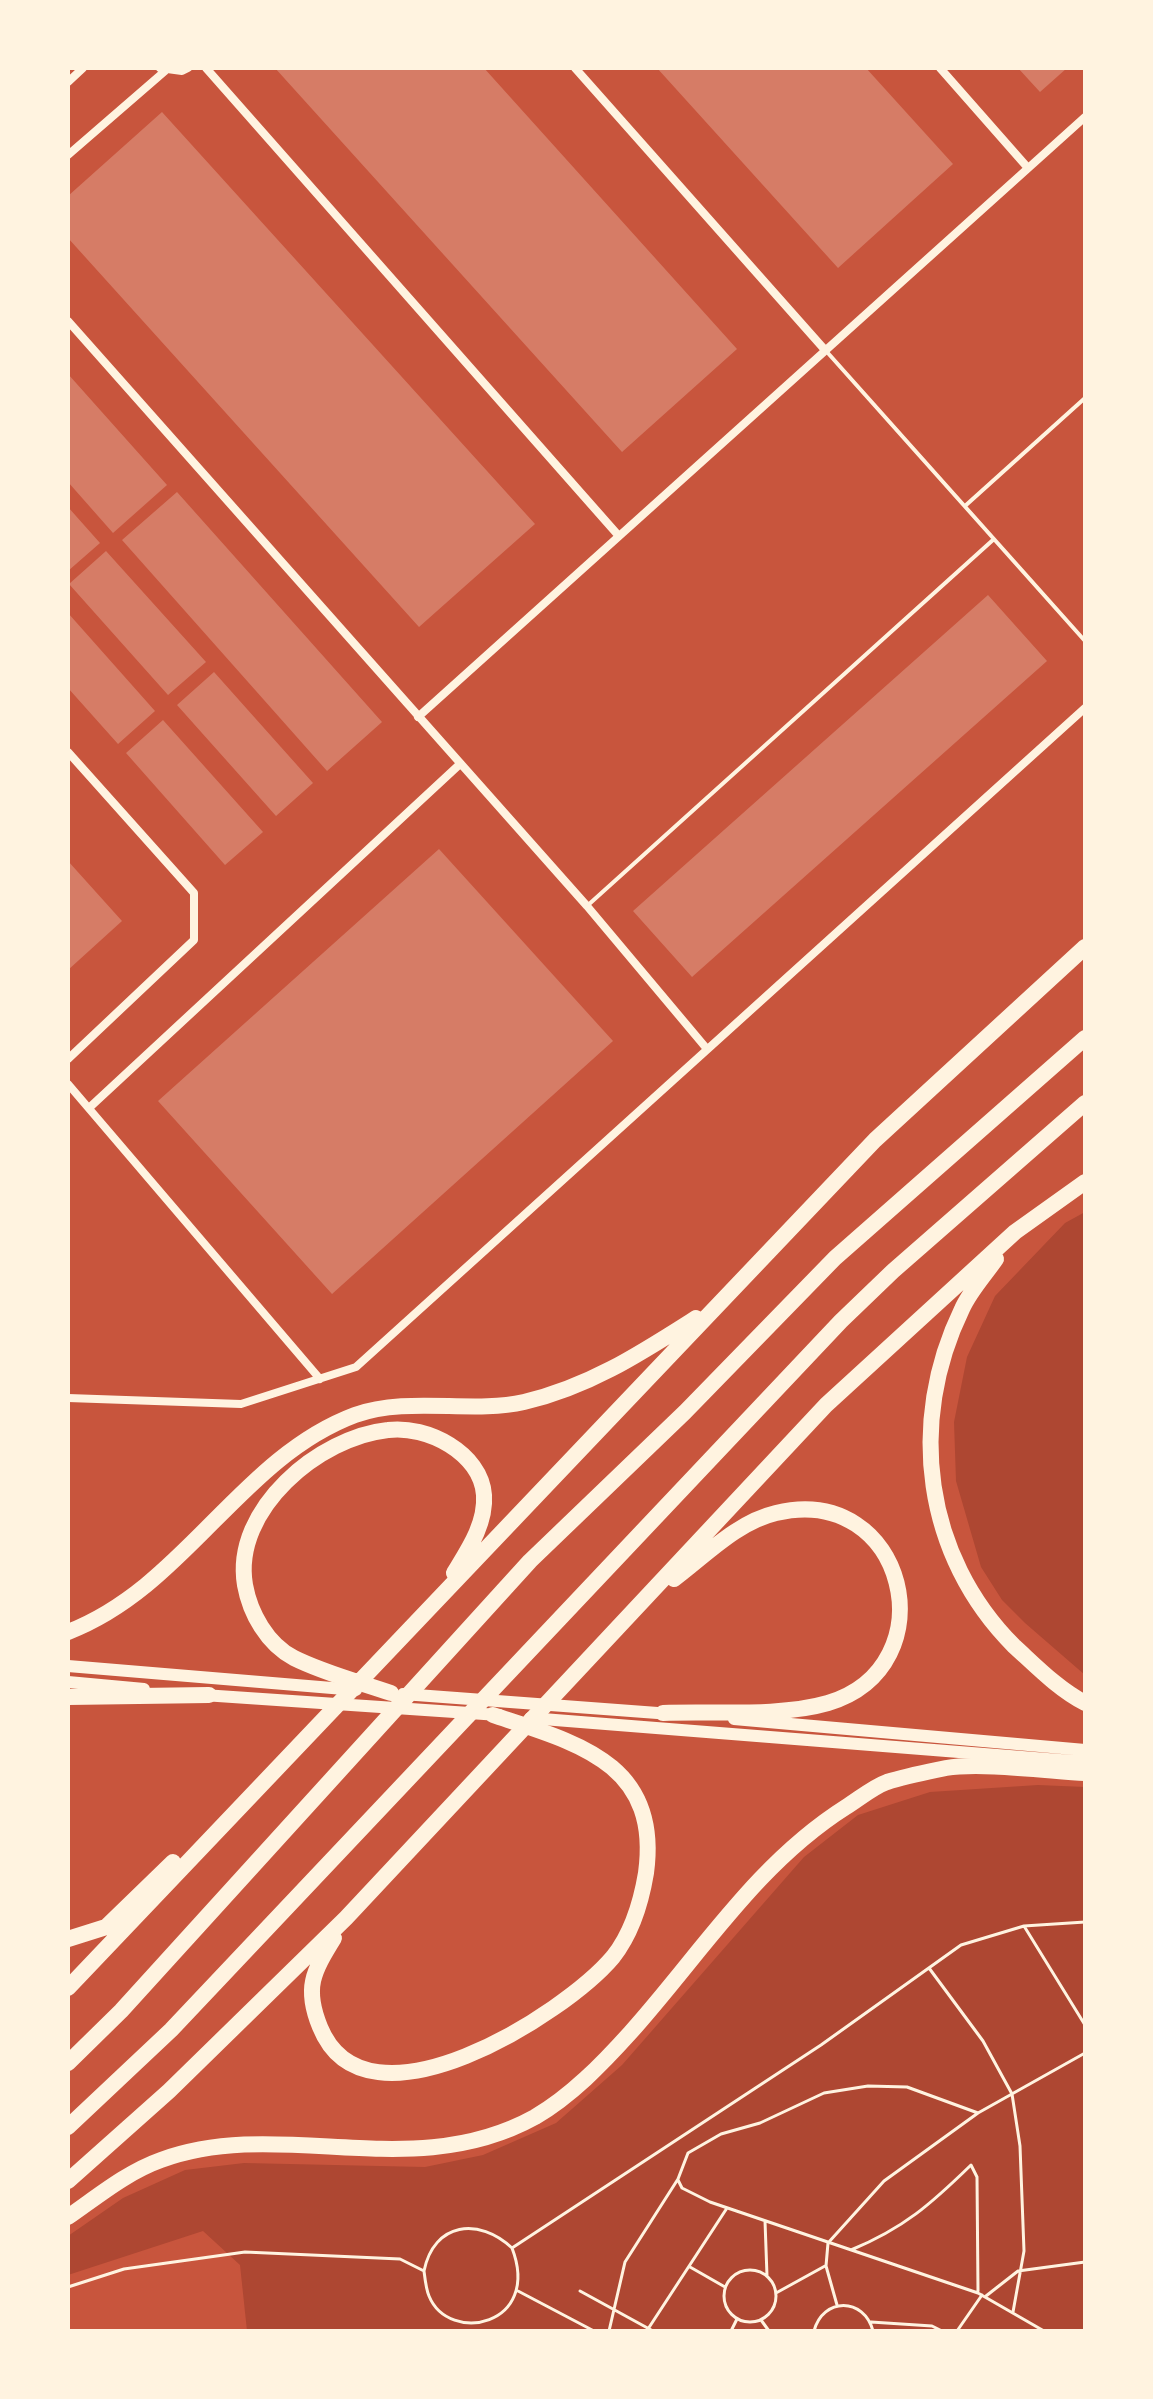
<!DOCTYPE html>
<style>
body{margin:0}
#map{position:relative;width:1153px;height:2399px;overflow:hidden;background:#c8553d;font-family:Inter,sans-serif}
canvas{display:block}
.frame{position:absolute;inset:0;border:70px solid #fff3e0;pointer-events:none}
</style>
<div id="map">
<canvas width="1153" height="2399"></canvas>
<div class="frame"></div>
</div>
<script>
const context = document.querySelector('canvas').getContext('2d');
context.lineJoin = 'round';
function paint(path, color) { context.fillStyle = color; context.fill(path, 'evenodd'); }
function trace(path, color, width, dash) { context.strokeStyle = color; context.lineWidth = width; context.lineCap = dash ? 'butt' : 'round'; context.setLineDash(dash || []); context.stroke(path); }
paint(new Path2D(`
 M1085 1212V1675L1025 1623 1002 1600 981 1567 956 1481 954 1422 967 1357 995 1296 1065 1223Z
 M1038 1785 1085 1787V2331H247L240 2265 203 2231 68 2275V2236L123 2198 185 2170 244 2163 425 2167 483 2155 556 2123 622 2065 804 1857 858 1815 930 1792Z`), '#ae4732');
paint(new Path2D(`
 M275 68H484L737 349 622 452Z
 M657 68H866L953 164 838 268Z
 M1018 68H1067L1040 92Z
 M162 112 535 524 419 627 68 238V196Z
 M68 374 167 485 113 533 68 482Z
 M177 492 382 722 327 771 122 540Z
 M68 507 100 543 68 571Z
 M106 551 206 662 168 695 69 584Z
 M988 595 1047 661 692 977 633 911Z
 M68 613 155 711 118 744 68 688Z
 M214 672 313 783 276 816 177 705Z
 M163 720 263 832 225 865 126 753Z
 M439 849 613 1041 332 1294 158 1101Z
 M68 861 122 921 68 970Z`), '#d67c66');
trace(new Path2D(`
 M1024 1926 1085 2025
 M929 1968 983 2041 1012 2094 1020 2146 1024 2251 1013 2312
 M678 2180 682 2188 710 2202 978 2293 1044 2331
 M765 2221 767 2276
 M851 2250C904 2228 931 2204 971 2165L977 2177 978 2291
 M690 2267 725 2287
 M724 2296a26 26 0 1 1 52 0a26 26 0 1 1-52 0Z
 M424 2271C425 2279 426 2289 429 2296 449 2345 542 2326 512 2248
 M68 2287 124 2269 245 2252 400 2259 424 2271C434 2222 479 2217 512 2248L821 2045 961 1945 1024 1926 1085 1922
 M518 2291 594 2331
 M580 2291 653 2331
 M776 2293 825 2266
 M986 2296 1018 2271 1085 2262
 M837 2305 826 2266 828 2243 884 2181 978 2113
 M761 2320 769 2331
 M871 2322 932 2326 942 2331
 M648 2329 727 2208
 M609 2331 625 2262 678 2179 688 2153 721 2134 760 2123 824 2093 868 2086 907 2087 978 2113 1085 2053
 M731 2331 737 2319
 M814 2331C823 2297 864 2297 873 2331
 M957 2331 982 2295`), '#fff3e0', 3);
trace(new Path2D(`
 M827 352 1085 641
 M965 506 1085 398
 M587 906 994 539`), '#fff3e0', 4);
trace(new Path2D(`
 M160 68 182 71 188 68
 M206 68 618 535
 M575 68 825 350
 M940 68 1028 168
 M68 82 83 68
 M68 155 165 71
 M68 321 587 906 707 1049
 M418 717 1085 117
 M68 752 194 893V940L68 1059
 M68 1084 320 1379
 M89 1108 460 764
 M68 1398 241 1404 356 1367 1085 708`), '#fff3e0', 8);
trace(new Path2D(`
 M68 1666 356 1690
 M68 1682 144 1689
 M403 1694 671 1714
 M203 1695 499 1715
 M530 1718 1085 1762
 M734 1719 1085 1750`), '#fff3e0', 12);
trace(new Path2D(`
 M996 1259C985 1275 970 1291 962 1309 907 1422 924 1556 1014 1646 1036 1666 1058 1689 1085 1703
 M68 1632C185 1587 240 1458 355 1415 409 1396 471 1414 524 1402 589 1387 641 1353 696 1318
 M391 1693C359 1682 324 1673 294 1658 267 1644 250 1613 245 1585 232 1509 320 1437 388 1430 427 1425 481 1453 484 1495 486 1524 468 1550 454 1573
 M68 1697 209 1695
 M663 1713C713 1711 780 1717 828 1703 950 1666 906 1482 776 1513 737 1522 705 1556 674 1579
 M334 1938C313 1972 304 1988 320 2027 366 2141 565 2014 613 1957 632 1933 641 1903 646 1873 661 1763 577 1743 493 1715
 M68 1939 106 1927 173 1862
 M68 1988 875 1140 1085 947
 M68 2063 121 2011 530 1561 685 1412 835 1258 1085 1038
 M68 2127 171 2030 841 1321 893 1271 1085 1103
 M68 2181 169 2091 346 1918 826 1405 1015 1232 1085 1182
 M68 2217C97 2197 127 2172 161 2160 282 2116 412 2185 535 2117 571 2096 602 2064 630 2033 700 1955 756 1864 846 1807 859 1799 873 1787 887 1782 906 1776 927 1772 946 1768 979 1762 1049 1771 1085 1773`), '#fff3e0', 16);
</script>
